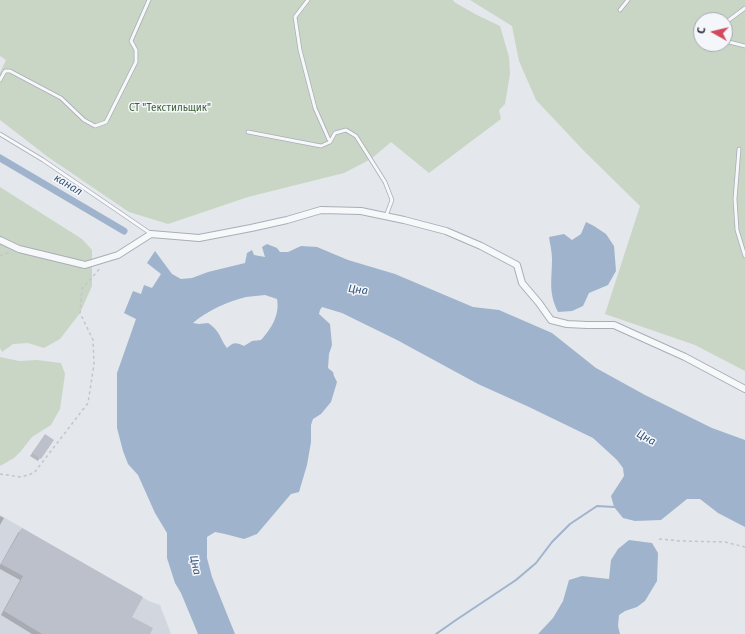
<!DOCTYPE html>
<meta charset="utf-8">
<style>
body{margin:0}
#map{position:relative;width:745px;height:634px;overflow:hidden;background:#e4e7ec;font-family:"Fira Sans",sans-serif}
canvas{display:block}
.north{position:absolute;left:693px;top:12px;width:40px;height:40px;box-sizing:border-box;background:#f4f6f9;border:1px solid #a4a8b1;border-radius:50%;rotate:278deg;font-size:11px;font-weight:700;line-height:16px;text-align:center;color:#2b3445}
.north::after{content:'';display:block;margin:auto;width:14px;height:18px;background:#d1495b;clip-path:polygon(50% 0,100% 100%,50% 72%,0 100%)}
</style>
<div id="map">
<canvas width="745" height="634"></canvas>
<div class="north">С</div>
</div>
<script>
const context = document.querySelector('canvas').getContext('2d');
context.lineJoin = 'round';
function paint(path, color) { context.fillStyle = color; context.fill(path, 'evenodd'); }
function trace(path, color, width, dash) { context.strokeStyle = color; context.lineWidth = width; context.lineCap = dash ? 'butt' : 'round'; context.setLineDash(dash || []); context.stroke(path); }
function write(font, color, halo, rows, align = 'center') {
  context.font = font + ' "Fira Sans",sans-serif'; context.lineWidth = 3; context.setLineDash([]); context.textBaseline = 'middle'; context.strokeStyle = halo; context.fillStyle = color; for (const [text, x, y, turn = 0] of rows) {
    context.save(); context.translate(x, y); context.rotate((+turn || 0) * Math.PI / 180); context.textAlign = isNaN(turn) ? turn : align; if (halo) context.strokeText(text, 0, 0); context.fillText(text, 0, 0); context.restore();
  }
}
paint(new Path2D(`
 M0 515 149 601 160 605 171 634H0Z`), '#d2d6de');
paint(new Path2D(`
 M0 0H453L454 2 475 14 500 26 509 57 510 74 505 104 499 110 501 119 429 173 391 142 371 159 344 173 248 197 168 224 129 212 48 157 0 120V73L6 60 0 56Z
 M470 0H745V371L695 345 605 314 640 206 584 151 536 100 519 61 512 26ZM701 20H725V44H701Z
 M0 187 82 239 92 250V286L80 313 60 339 44 348 28 343 13 344 2 352 0 348Z
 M0 357 19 361 37 360 61 363 65 374 60 409 51 425 32 437 21 451 14 458 0 466Z`), '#c9d6c5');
paint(new Path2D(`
 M586 222 594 226 606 234 614 246 616 271 608 285 589 293 583 306 572 311 558 312C548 292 552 280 552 259 552 252 550 244 549 237L564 234 572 240 581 234Z
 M267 244 277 248 280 252H288L301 246 317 247 348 260 395 274 473 307 499 310 552 333 596 368 645 395 712 428 745 440V527L718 513 700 499H687L661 520 635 521 623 518 614 507 611 496 624 476 623 468 617 460 593 438 529 407 478 384 397 340 342 313 322 307 320 310 319 314 330 324 332 345 329 354 328 368 333 372 334 376 337 382 331 402 321 414 313 419 311 425V442L307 465 299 492 291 494 257 534 244 539 225 534 215 532 207 537V558L212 577 235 634H198L181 593 175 583 167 558V533L155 513 138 475 128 464 123 451 117 428V373L136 319 124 313 133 291 141 294 144 285 152 288 161 274 147 263 155 251 172 274 181 279 192 278 208 272 245 263 247 253 252 250 254 255 265 257 262 247ZM265 295 277 299C280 315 271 329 261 340L252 341 244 346C236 342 233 342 227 348 222 342 221 336 216 330 214 327 211 325 208 323L199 324 193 323C208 310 227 302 246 297 252 296 259 296 265 295Z
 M629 540 652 543 658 553 657 581 645 601 637 607 625 611 619 615 618 626 620 634H538L553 618 563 601 569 580 582 576 609 579 611 560 618 549Z`), '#9fb4cc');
paint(new Path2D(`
 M43 438 40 458 38 461 30 456Z
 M0 516 4 518 0 525Z
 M22 529 131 617 149 634H32L1 615 20 580 0 569V565L18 533Z`), '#0003');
trace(new Path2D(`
 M436 634 456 620 516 580 536 563 552 542 570 524 597 506 614 507`), '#9fb4cc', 2);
trace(new Path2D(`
 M0 158 124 231`), '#9fb4cc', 7);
paint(new Path2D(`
 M45 434 54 440 41 459 32 453Z
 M22 528 143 597 132 617 153 628 150 634H42L4 611 23 576 1 564Z`), '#bbc0ca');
const lane = new Path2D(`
 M620 10 628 0
 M725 23 745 8
 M725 41 745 46
 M0 80 5 71H10L61 98 84 120 95 126 106 122 136 62V50L131 41 149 0
 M248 132 321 146 330 142 315 108 300 50 295 17 308 0
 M0 134 43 160 150 233
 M330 142 335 133 346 130 356 136 385 182 392 200 386 216
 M739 149 735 199 737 230 745 256`);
const street = new Path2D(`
 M0 240 19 249 85 265 118 255 151 234 199 238 251 228 287 220 321 210 361 211 404 220 446 231 481 246 517 265 522 283 539 303 551 320 567 324 587 325H614L685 357 745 389`);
trace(lane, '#a9aeb7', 4.5);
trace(street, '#a9aeb7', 8);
trace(new Path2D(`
 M0 256 10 252
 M0 474 21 477 34 473 88 403 94 364 93 340 80 313 82 289 101 267
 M659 539 681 541 725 542 745 547`), '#c2c5cb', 1.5, [3, 3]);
trace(lane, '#f7f8fa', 3);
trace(street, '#f7f8fa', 6);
write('10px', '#3f6138', '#f4f6f9', [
 ["СТ \"Текстильщик\"",170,108]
]);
write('italic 11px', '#34527a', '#f4f6f9', [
 ["канал",68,185,31],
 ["Цна",358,290,8],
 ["Цна",646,438,28],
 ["Цна",195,565,78]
]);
</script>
